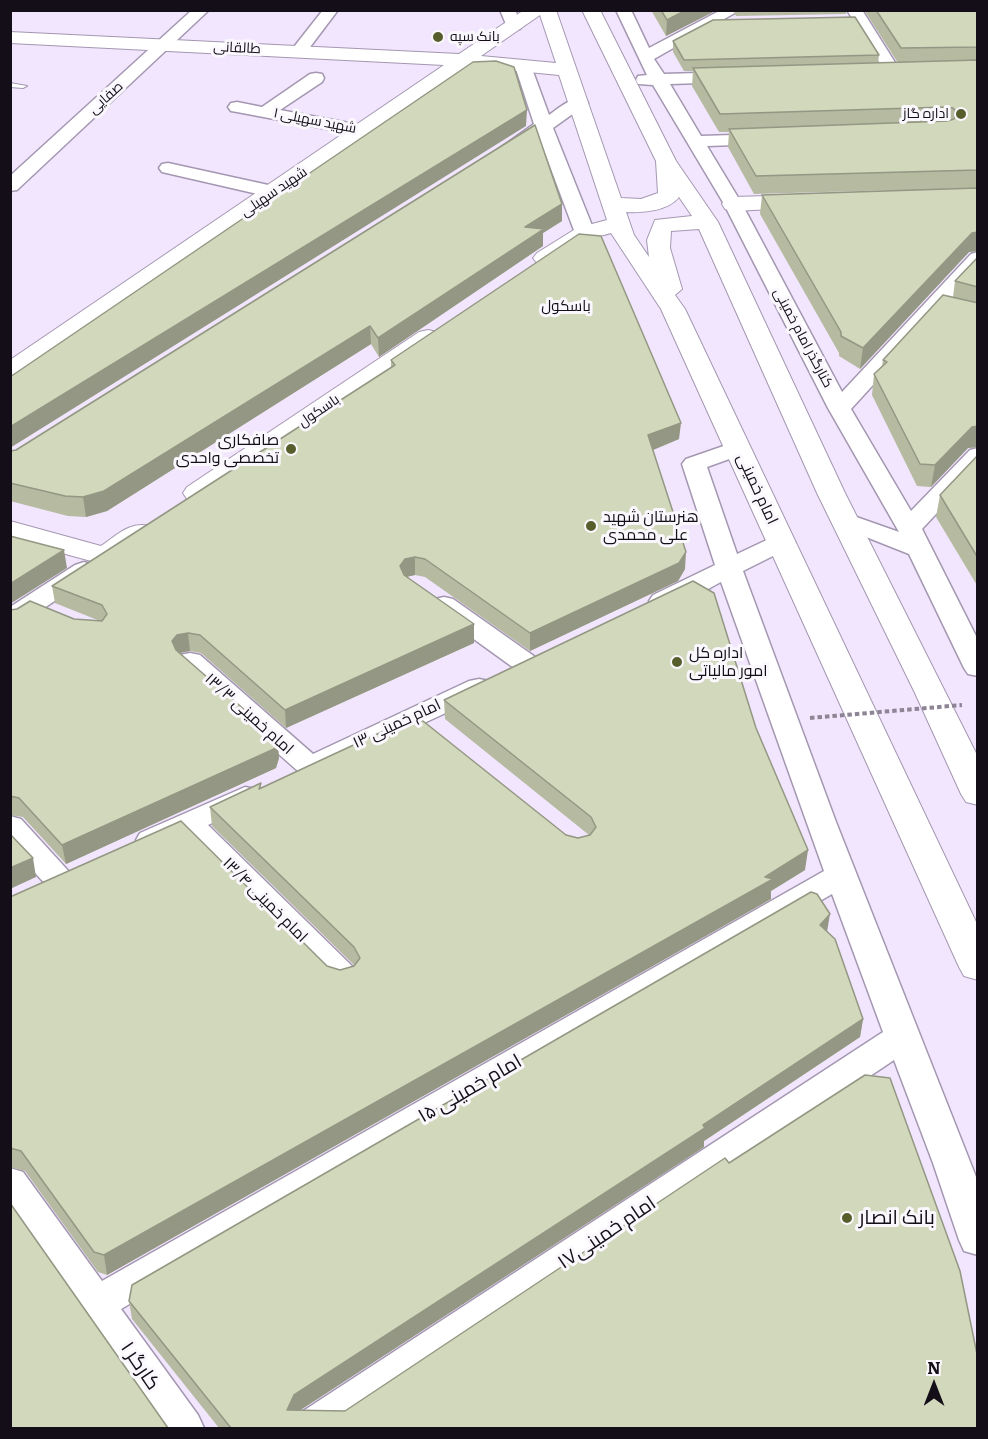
<!DOCTYPE html>
<meta charset="utf-8">
<style>
body{margin:0}
#map{position:relative;width:988px;height:1439px;overflow:hidden;background:#f1e6fd;font-family:Literata,serif}
canvas{display:block}
.frame{position:absolute;inset:0;border:12px solid #130e17;pointer-events:none}
.north{position:absolute;left:904px;top:1355px;width:60px;height:60px;-webkit-text-stroke:4px #faf7fd;paint-order:stroke;rotate:0deg;font-size:16px;font-weight:700;line-height:24px;text-align:center;color:#130e17}
.north::after{content:'';display:block;margin:auto;width:21px;height:27px;background:#130e17;clip-path:polygon(50% 0,100% 100%,50% 72%,0 100%)}
</style>
<div id="map">
<canvas width="988" height="1439"></canvas>
<div class="frame"></div>
<div class="north">N</div>
</div>
<script>
const context = document.querySelector('canvas').getContext('2d');
context.lineJoin = 'round';
function trace(path, color, width, dash) { context.strokeStyle = color; context.lineWidth = width; context.lineCap = dash ? 'butt' : 'round'; context.setLineDash(dash || []); context.stroke(path); }
function paint(path, color) { context.fillStyle = color; context.fill(path, 'evenodd'); }
function write(font, color, halo, rows, align = 'center') {
  context.font = font + ' Literata,Cairo,serif'; context.lineWidth = 6; context.setLineDash([]); context.textBaseline = 'middle'; context.strokeStyle = halo; context.fillStyle = color; for (const [text, x, y, turn = 0] of rows) {
    context.save(); context.translate(x, y); context.rotate((+turn || 0) * Math.PI / 180); context.textAlign = isNaN(turn) ? turn : align; if (halo) context.strokeText(text, 0, 0); context.fillText(text, 0, 0); context.restore();
  }
}
const lane = new Path2D(`
 M10 83 27 86 23 88 10 87Z`);
const street = new Path2D(`
 M192 10H209L17 190 10 191V176Z
 M323 10H338L304 55H292L290 52Z
 M500 10H515L522 26 520 29H508Z
 M616 10H631L649 48 721 10H740L654 59 664 74 732 72 740 77 732 82 670 84 701 136 765 134 771 135 774 139 771 143 765 144 707 146 742 204 842 392 971 254 978 252V270L851 409 911 511 970 450 978 448V469L922 529 978 640V676L968 674 964 668 909 554 836 525 833 520 836 515 845 513 899 532 828 408 724 204 653 85 638 84 636 80 638 76 647 75Z
 M847 10H862L901 72 899 75H887Z
 M523 61 531 66 549 115C559 108 572 96 585 99L588 103 553 128 595 233 592 237H578L575 233 539 137 511 155H499L496 151 534 124 515 66Z
 M316 73 322 74 324 78 322 82 280 110 370 127 373 131 370 135 364 136 237 112 231 111 228 107 231 103 237 102 262 107 310 74Z
 M168 163 282 188 284 192 282 196 275 198 162 172 159 168 162 164Z
 M738 441 746 443 750 448 746 453 707 467 737 554 773 537 782 534 791 537 795 542 791 547 743 571 836 822 978 1182V1255L964 1251 959 1240 933 1163 894 1060 345 1428H291L297 1415 883 1032 832 894 121 1309 198 1415 204 1428H160L10 1212V1168L23 1172 102 1281 824 871 721 582C701 592 675 612 653 607L649 601 653 595 715 565 682 464 686 459Z
 M84 562 93 565 97 570 93 575 19 625 10 627V607L75 565Z
 M444 597 453 599 538 659 542 665 538 671 528 673 518 671 435 611 431 605 435 599Z
 M190 653 200 655 313 754 469 681 479 679 489 681 493 687 489 693 335 764 323 767 319 772 309 775 299 772 180 667 176 661 180 655Z
 M245 787 256 789 260 796 256 803 208 825 354 968 359 976 354 984 342 988 330 984 184 837 151 850 140 847 136 840 140 833Z
 M10 816 21 819 72 875 77 882 72 889 61 892 50 889 10 846Z`);
const secondary = new Path2D(`
 M524 10H556L621 198 641 199 658 193 656 161 582 10H600L676 161 718 222 845 493 978 757V805L966 802 961 794 915 693 817 493 699 229 671 231 670 248 682 289 675 295 685 309 978 926V980L964 976 959 967 661 309 611 233C605 235 598 236 592 238 574 247 558 268 537 263L533 258 537 253 577 228 607 220 559 75 467 66 19 377 10 380V360L444 65 10 43V32L459 54ZM540 15 556 63 481 56ZM679 197 692 216 655 220 647 240 649 257 634 235 626 212C643 213 668 211 679 197Z
 M805 195 813 197 816 202 813 207 733 211 725 209 722 204 725 199 733 197Z
 M428 330 437 332 440 337 437 342 207 499 197 501 187 499 183 493 187 487 419 332Z
 M10 521 101 546C117 535 130 521 150 526L154 532C145 546 123 561 106 565L10 539Z`);
trace(lane, '#a497b1', 2);
trace(street, '#a497b1', 3);
trace(secondary, '#a497b1', 2);
paint(lane, '#fff');
paint(street, '#fff');
paint(secondary, '#fff');
trace(new Path2D(`
 M810 718 962 705`), '#8d8595', 4, [4.5, 3]);
paint(new Path2D(`
 M651 10H717L666 36Z
 M733 10H847L846 14 736 16Z
 M864 10H978V251L969 252 860 369 839 356V353L760 214 762 195 896 190 754 194 728 147 729 132H719L692 86 693 71H684L673 52V41L879 55 878 63H898Z
 M562 204V221L543 233V246L379 357 371 344 107 511 86 517 68 516 10 501V451L16 450Z
 M978 257V447L968 448 931 487 917 486 872 395 874 374 882 366 883 360 953 297 955 281Z
 M391 360 679 439 653 450 685 569 678 581 530 651 425 577 415 575 406 577 474 643 286 728 201 653 190 651 180 653 279 758 276 768 66 864 23 817 10 815V610L74 619 100 621 55 603 52 586 391 368Z
 M978 455V587L936 517 940 495Z
 M444 700 756 728 805 870 771 891V899L107 1275 98 1272 25 1171 10 1167V897L327 966 340 970 354 966V965L212 826 210 807 261 783V788L566 835 578 838 589 835 445 719Z
 M827 932 863 1019 860 1037 704 1141V1147L300 1410 345 1411 729 1163 978 1428H219L132 1319 129 1301Z`), '#b5baa1');
paint(new Path2D(`
 M686 10H717L666 36 667 20Z
 M527 110 526 126 10 448V427Z
 M562 204V221L543 233V246L379 357 378 338 525 227Z
 M978 232V251L969 252 860 369 863 348 972 233Z
 M370 326 371 344 107 511 86 517 83 497Z
 M681 423 679 439 648 452V435Z
 M978 426V447L968 448 931 487 935 465 972 427Z
 M64 550 67 568 10 604V584Z
 M686 552 685 569 678 581 530 651V633Z
 M415 557V575L406 577 400 566 405 559Z
 M474 624V643L286 728 285 710Z
 M188 633 190 651 180 653 174 660 172 641 177 635Z
 M278 739 279 758 276 768 66 864 62 845Z
 M808 850 805 870 771 891V899L107 1275 104 1255 765 877Z
 M33 858 36 877 10 889V868Z
 M830 914 827 932 820 925Z
 M863 1019 860 1037 704 1141V1147L296 1413 287 1410 294 1395Z`), '#939783');
const building = new Path2D(`
 M661 10H686L667 20Z
 M876 10H978V47L901 48Z
 M855 17 879 55 684 60 673 41 713 20Z
 M978 60V170L756 176 729 129 947 121 954 119 957 113 953 108 946 107 720 114 693 68Z
 M496 61 514 67 527 110 10 427V377L473 62Z
 M535 125 562 204 525 227 544 229 378 338 370 326 104 491 83 497 65 496 10 483V451L16 450Z
 M978 188V232L972 233 863 348 841 336V332L762 195Z
 M579 234 601 236 681 423 648 435 686 552 679 563 530 633 425 559 415 557 405 559 400 566 404 575 474 624 285 710 200 635 188 633 177 635 172 641 176 650 278 739 274 749 62 845 19 798 10 796V610L17 609 30 601 74 619 102 621 107 614 102 605 52 586 395 365 391 360Z
 M978 257V287L955 281Z
 M943 295 978 303V426L972 427 935 465 920 464 874 374 887 362 883 360Z
 M978 455V558L940 495Z
 M10 536 64 550 10 584Z
 M693 581 714 593 756 728 808 850 765 877 773 879 104 1255 94 1252 21 1151 10 1148V897L181 821 327 966 340 970 354 966 360 958 354 947 210 807 261 783 259 789 405 721H423L566 835 578 838 590 835 596 827 591 817 444 700Z
 M10 834 33 858 10 868Z
 M811 892 817 894 830 914 820 925 835 939 863 1019 703 1125 705 1128 294 1395 287 1410 345 1411 725 1158 729 1163 865 1075 890 1078 960 1271 978 1359V1428H231L129 1301 132 1285Z
 M10 1203 168 1428H10Z`);
paint(building, '#d2d8bb');
trace(building, '#939783', 1.5);
for (const [x, y, r, color] of [
 [438,37,6,"#575e2c"],
 [961,114,6,"#575e2c"],
 [291,449,6,"#575e2c"],
 [591,526,6,"#575e2c"],
 [677,662,6,"#575e2c"],
 [847,1218,6,"#575e2c"]
]) { const dot = new Path2D(); dot.arc(x, y, r, 0, 2 * Math.PI); context.fillStyle = color; context.fill(dot); trace(dot, '#faf7fd', 2); }
write('14px', '#130e17', '#faf7fd', [
 ["بانک سپه",450,37],
 ["اداره گاز",949,114,"right"]
], 'left');
write('14px', '#130e17', '#faf7fd', [
 ["طالقانی",237,48,3],
 ["صفایی",106,98,-42],
 ["شهید سهیلی ۱",315,121,11],
 ["شهید سهیلی",274,192,-34],
 ["کنارگذر امام خمینی",803,338,62],
 ["باسکول",319,411,-34]
]);
write('15px', '#130e17', '#faf7fd', [
 ["باسکول",566,307]
]);
write('16px', '#130e17', '#faf7fd', [
 ["صافکاری",279,440,"right"],
 ["تخصصی واحدی",279,458,"right"],
 ["هنرستان شهید",603,517],
 ["علی محمدی",603,535],
 ["اداره کل",689,653],
 ["امور مالیاتی",689,671]
], 'left');
write('16px', '#130e17', '#faf7fd', [
 ["امام خمینی",757,489,65],
 ["امام خمینی ۱۳/۳",249,714,42],
 ["امام خمینی ۱۳",397,724,-25],
 ["امام خمینی ۱۳/۴",265,900,45]
]);
write('20px', '#130e17', '#faf7fd', [
 ["امام خمینی ۱۵",470,1089,-30],
 ["امام خمینی۱۷",607,1233,-34],
 ["کارگر ۱",140,1366,56]
]);
write('20px', '#130e17', '#faf7fd', [
 ["بانک انصار",859,1218]
], 'left');
</script>
